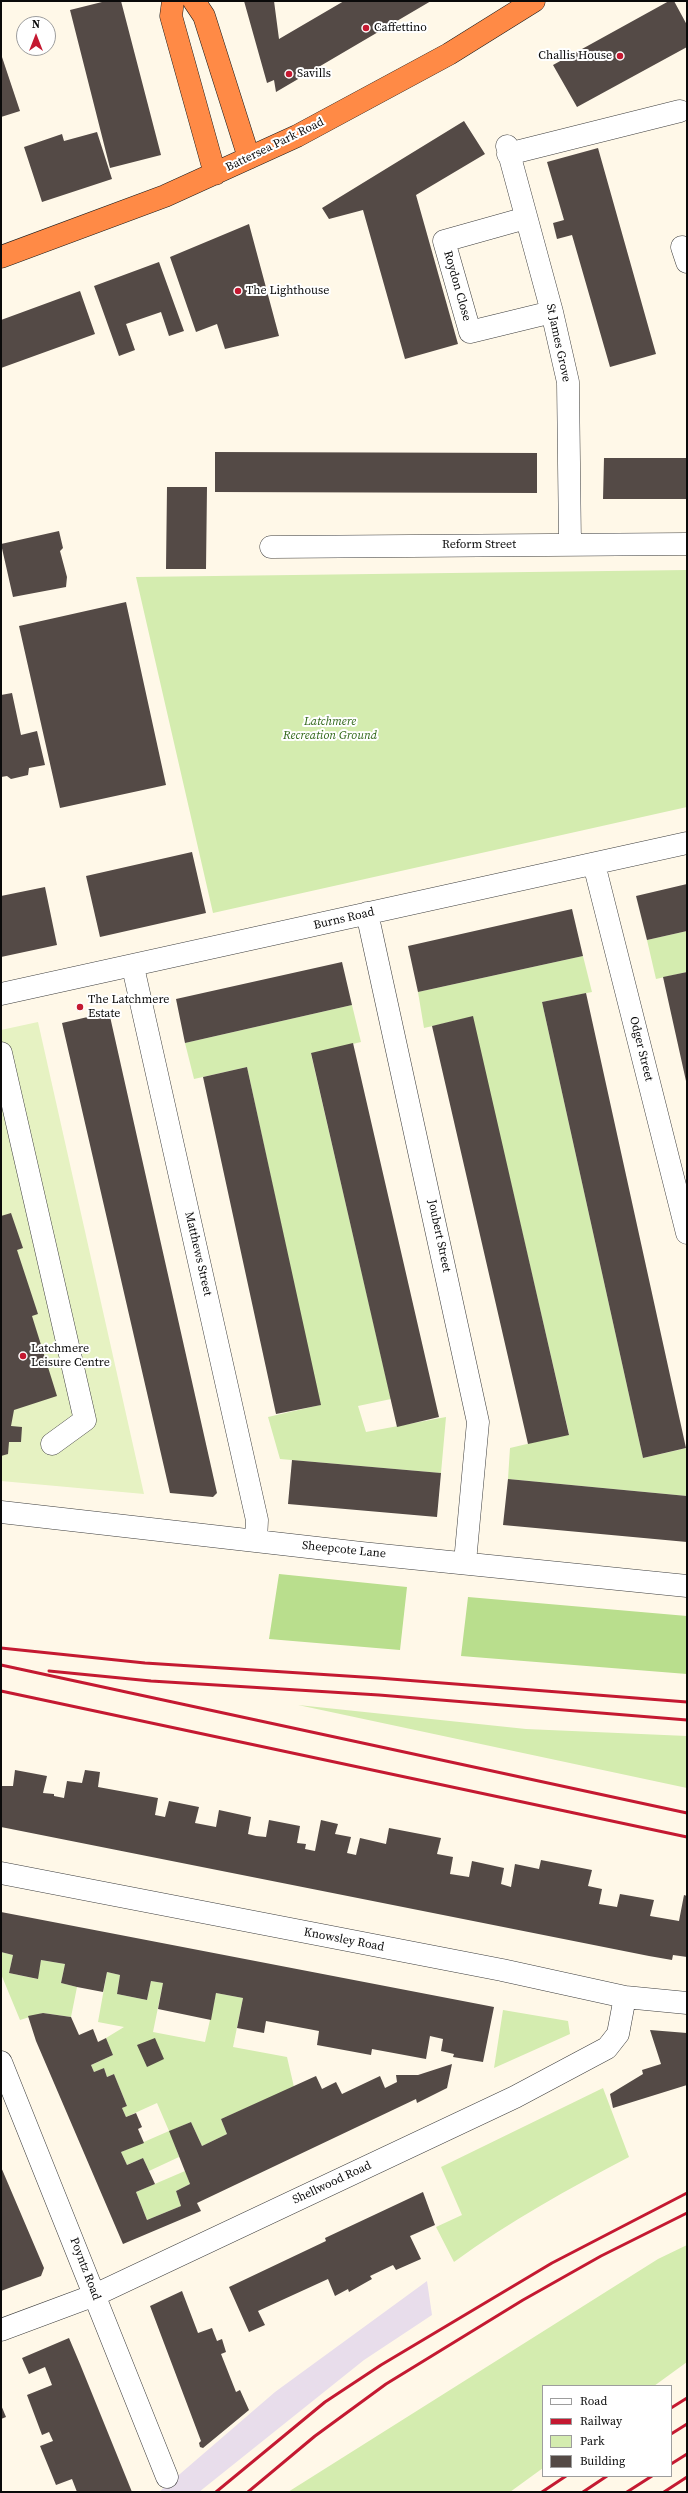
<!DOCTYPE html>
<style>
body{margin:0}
#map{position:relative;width:688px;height:2493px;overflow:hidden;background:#fff8e8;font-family:"Source Serif 4",serif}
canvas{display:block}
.frame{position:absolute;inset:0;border:2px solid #0a0a0a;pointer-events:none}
.legend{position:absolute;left:542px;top:2385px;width:130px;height:92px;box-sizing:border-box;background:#fff;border:1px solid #9d9d9d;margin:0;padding:5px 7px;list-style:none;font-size:12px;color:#0a0a0a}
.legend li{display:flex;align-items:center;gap:8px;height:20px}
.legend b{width:20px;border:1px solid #9d9d9d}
.north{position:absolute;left:16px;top:16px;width:40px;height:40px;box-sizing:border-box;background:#fff;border:1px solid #9d9d9d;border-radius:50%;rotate:0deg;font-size:11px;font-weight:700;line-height:16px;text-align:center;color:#0a0a0a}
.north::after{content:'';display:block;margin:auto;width:14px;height:18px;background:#c41931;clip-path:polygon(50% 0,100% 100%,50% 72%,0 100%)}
</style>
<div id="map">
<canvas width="688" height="2493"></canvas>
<div class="frame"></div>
<ul class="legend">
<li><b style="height:5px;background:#fff"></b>Road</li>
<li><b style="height:5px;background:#c41931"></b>Railway</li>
<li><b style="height:11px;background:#d4ecaf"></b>Park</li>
<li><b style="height:11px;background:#544a46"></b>Building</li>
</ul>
<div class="north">N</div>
</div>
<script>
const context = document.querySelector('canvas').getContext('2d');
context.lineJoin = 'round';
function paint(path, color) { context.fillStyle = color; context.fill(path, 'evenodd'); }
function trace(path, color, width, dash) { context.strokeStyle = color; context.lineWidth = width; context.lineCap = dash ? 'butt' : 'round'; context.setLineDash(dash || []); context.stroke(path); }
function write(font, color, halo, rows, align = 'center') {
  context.font = font + ' "Source Serif 4",serif'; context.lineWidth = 4; context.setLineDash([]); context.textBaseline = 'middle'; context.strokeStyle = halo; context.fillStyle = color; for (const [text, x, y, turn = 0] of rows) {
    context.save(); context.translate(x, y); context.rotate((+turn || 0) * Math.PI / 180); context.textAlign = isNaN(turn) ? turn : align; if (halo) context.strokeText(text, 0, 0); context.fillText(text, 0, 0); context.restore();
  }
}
paint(new Path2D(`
 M427 2281 432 2315 364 2360 199 2492H159L275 2392Z`), '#e8ddeb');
paint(new Path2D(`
 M687 570V807L213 913 136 577Z
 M687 931V972L656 979 647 940Z
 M583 956 592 992 542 1002 643 1458 687 1448V1496L508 1479 510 1448 569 1434 505 1158 467 1018 424 1028 418 992Z
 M352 1005 361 1042 311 1054 391 1399 358 1406 366 1432 446 1417 441 1473 280 1459 268 1417 320 1405 247 1067 194 1079 185 1043Z
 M298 1705 526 1729 687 1736V1788Z
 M1 1952 13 1955 9 1973 37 1979 41 1960 65 1964 61 1983 77 1987 71 2017 43 2013 20 2020 1 1974Z
 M107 1972 120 1975 117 1994 147 2000 151 1981 163 1983 153 2032 205 2042 216 1993 243 1998 233 2047 287 2057 294 2087 221 2119 227 2134 202 2146 191 2122 170 2131 179 2157 149 2171 143 2158 127 2165 121 2152 169 2131 157 2103 126 2117 122 2108 127 2106 114 2074 107 2077 104 2068 94 2072 91 2065 113 2055 106 2038 124 2027 98 2022Z
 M503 2010 568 2021 570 2034 494 2068Z
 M603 2088 629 2157C568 2189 510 2221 454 2262L436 2227 462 2215 441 2167Z
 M185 2171 190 2184 176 2191 181 2206 147 2220 136 2192Z
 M687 2245V2362L654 2386H543V2468L510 2492H288L658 2259Z`), '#d4ecaf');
paint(new Path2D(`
 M279 1574 407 1587 400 1650 269 1639Z
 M468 1597 687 1616V1674L461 1656Z`), '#b9de8d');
paint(new Path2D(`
 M38 1022 144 1494 1 1481V1030Z`), '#e6f2c2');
paint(new Path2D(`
 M106 1H121L161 155 110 168 70 10Z
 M244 1H274L279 39 344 1H431L276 92 274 80 267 83Z
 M669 1H674L687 25V47L577 107 553 65Z
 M1 54 20 111 1 117Z
 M464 121 485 154 416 195 458 344 405 359 363 210 329 219 322 208Z
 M97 132 112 179 42 202 24 147 62 134 64 141Z
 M598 148 656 354 610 367 572 235 557 239 553 223 564 220 547 162Z
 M249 224 279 336 225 349 217 324 196 332 170 257Z
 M159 262 184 331 169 336 161 312 126 324 135 350 119 356 94 286Z
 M80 291 95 334 1 368V320Z
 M215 452 537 453V493L215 492Z
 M604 458H687V499H603Z
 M167 487H207L206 569H166Z
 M59 531 63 548 60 551 67 577 66 587 13 597 1 544Z
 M126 602 166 785 60 808 19 626Z
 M12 693 21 735 37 731 45 765 29 768 28 775 11 779 7 776 1 777V695Z
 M192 852 206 913 100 937 86 876Z
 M687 884V931L647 940 636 896Z
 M45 887 57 945 1 957V896Z
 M572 909 583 956 418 992 408 946Z
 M342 962 352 1005 185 1043 176 999Z
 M687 972V1081H686L663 977Z
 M586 993 686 1448 643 1458 542 1002Z
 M109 1012 217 1493 213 1497 170 1493 62 1023Z
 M473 1016 569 1435 528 1444 432 1026Z
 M353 1043 439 1417 397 1427 311 1053Z
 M247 1067 321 1405 276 1414 203 1077Z
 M11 1213 23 1248 17 1250 38 1314 32 1316 57 1396 14 1410 11 1426 22 1427 21 1442H9L8 1454 1 1456V1216Z
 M292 1460 441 1473 437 1517 288 1504Z
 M508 1479 687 1496V1542L503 1525Z
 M15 1770 47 1776 43 1793 54 1794V1796L64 1798 67 1781 82 1783 85 1770 100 1772 98 1787 158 1798 155 1815 165 1817 169 1801 199 1807 195 1823 216 1827 219 1810 251 1817 248 1834 256 1836 266 1837 269 1820 300 1826 297 1843 306 1844 305 1849 315 1851 321 1820 338 1824 335 1834 351 1837 347 1853 356 1855 360 1838 386 1844 389 1828 441 1838 437 1854 453 1857 450 1874 469 1877 472 1861 504 1868 501 1884 511 1887 515 1864 539 1869 541 1860 592 1870 588 1886 602 1889 599 1904 617 1907 620 1894 654 1900 650 1916 679 1921 684 1895 687 1896V1957L673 1955 672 1960 649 1956 1 1827V1786H13Z
 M1 1912 494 2007 483 2062 453 2057 454 2054 441 2051 443 2039 430 2036 426 2059 372 2049 371 2055 317 2045 319 2031 266 2021 264 2033 237 2028 243 1998 216 1993 211 2020 158 2009 163 1983 151 1981 147 2000 117 1994 120 1975 107 1972 103 1992 77 1987 61 1983 65 1964 41 1960 38 1979 9 1973 13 1955 1 1952Z
 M43 2013 71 2017 79 2035 93 2029 98 2042 106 2038 113 2055 91 2065 94 2072 104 2068 107 2077 114 2074 127 2106 122 2108 126 2117 136 2113 142 2127 138 2129 144 2143 121 2152 127 2165 143 2158 155 2184 136 2192 147 2220 181 2206 176 2191 190 2184 169 2131 191 2122 202 2146 227 2134 221 2119 316 2076 322 2089 336 2082 342 2094 380 2076 385 2088 397 2082 396 2075H418L452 2064 447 2088 417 2103 416 2099 197 2203 201 2211 123 2244 36 2041 28 2016Z
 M650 2030 687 2033V2085L613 2108 610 2094 643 2074 642 2070 661 2064Z
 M155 2038 164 2059 147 2067 137 2045Z
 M1 2167 44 2268 41 2276 1 2291Z
 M423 2192 435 2225 410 2236 421 2259 396 2270 393 2265 370 2276 372 2279 349 2292 348 2289 335 2296 328 2279 258 2311 265 2325 249 2332 229 2287 326 2241 325 2238Z
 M182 2291 198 2333 212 2328 217 2341 222 2339 226 2352 221 2354 236 2392 240 2390 249 2410 203 2448 200 2447 199 2443 201 2441 150 2306Z
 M69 2338 80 2364 132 2492H77L72 2479 56 2485 40 2446 53 2441 49 2432 42 2435 27 2395 52 2385 45 2367 29 2374 22 2358Z
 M1 2405 6 2417 1 2419Z`), '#544a46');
const minor = new Path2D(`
 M507 146 552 312 568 382 570 544
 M508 154 680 111
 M526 218 444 241 470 332 552 312
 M682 247 687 262
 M271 547 687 544
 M594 864 687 1233
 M367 913 478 1422 465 1562
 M133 967 257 1520 256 1541
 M1 994 687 843
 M1 1053 85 1420 52 1444
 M1 1512 361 1553 687 1586
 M1 1873 502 1970 625 1997 687 2003
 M1 2062 167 2477
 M1 2330 95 2295 515 2097 607 2048 618 2034 625 1997`);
const highway = new Path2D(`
 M173 1 171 16 215 174
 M194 1 204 16 249 158
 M1 257 165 196 297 136 449 54 534 1`);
trace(minor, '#3d3d3d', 23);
trace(highway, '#1b1b1b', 23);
trace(minor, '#fff', 22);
trace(highway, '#ff8a46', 22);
trace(new Path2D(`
 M1 1648 145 1663 378 1678 687 1702
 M1 1665 687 1813
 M49 1671 151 1681 379 1695 687 1720
 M1 1691 687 1837
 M671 2408 687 2398
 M671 2434 687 2424
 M671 2464 687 2454
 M216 2492 325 2402 381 2365 552 2263 687 2193
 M248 2492 315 2436 386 2384 523 2300 601 2256 687 2213
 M542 2492 566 2476
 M583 2492 607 2476
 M627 2492 652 2476
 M664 2492 687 2477`), '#c41931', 3);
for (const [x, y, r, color] of [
 [366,28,4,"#c41931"],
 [620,56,4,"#c41931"],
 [289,74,4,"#c41931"],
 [238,291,4,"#c41931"],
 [80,1007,4,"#c41931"],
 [23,1356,4,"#c41931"]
]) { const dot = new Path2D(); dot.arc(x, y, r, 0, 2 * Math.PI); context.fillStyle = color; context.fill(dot); trace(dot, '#fff', 1.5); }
write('12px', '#0a0a0a', '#fff', [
 ["Caffettino",374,28],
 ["Challis House",612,56,"right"],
 ["Savills",297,74],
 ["The Lighthouse",246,291],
 ["The Latchmere",88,1000],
 ["Estate",88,1014],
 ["Latchmere",31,1349],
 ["Leisure Centre",31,1363]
], 'left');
write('12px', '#0a0a0a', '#fff', [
 ["Battersea Park Road",275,145,-26],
 ["Roydon Close",457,286,74],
 ["St James Grove",558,343,78],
 ["Reform Street",479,545],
 ["Burns Road",344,919,-13],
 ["Odger Street",641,1049,76],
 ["Joubert Street",439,1236,78],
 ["Matthews Street",198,1254,77],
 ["Sheepcote Lane",344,1550,6],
 ["Knowsley Road",344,1940,11],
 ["Shellwood Road",332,2183,-25],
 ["Poyntz Road",85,2269,69]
]);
write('italic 12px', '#2f6617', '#fff', [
 ["Latchmere",330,722],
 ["Recreation Ground",330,736]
]);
</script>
